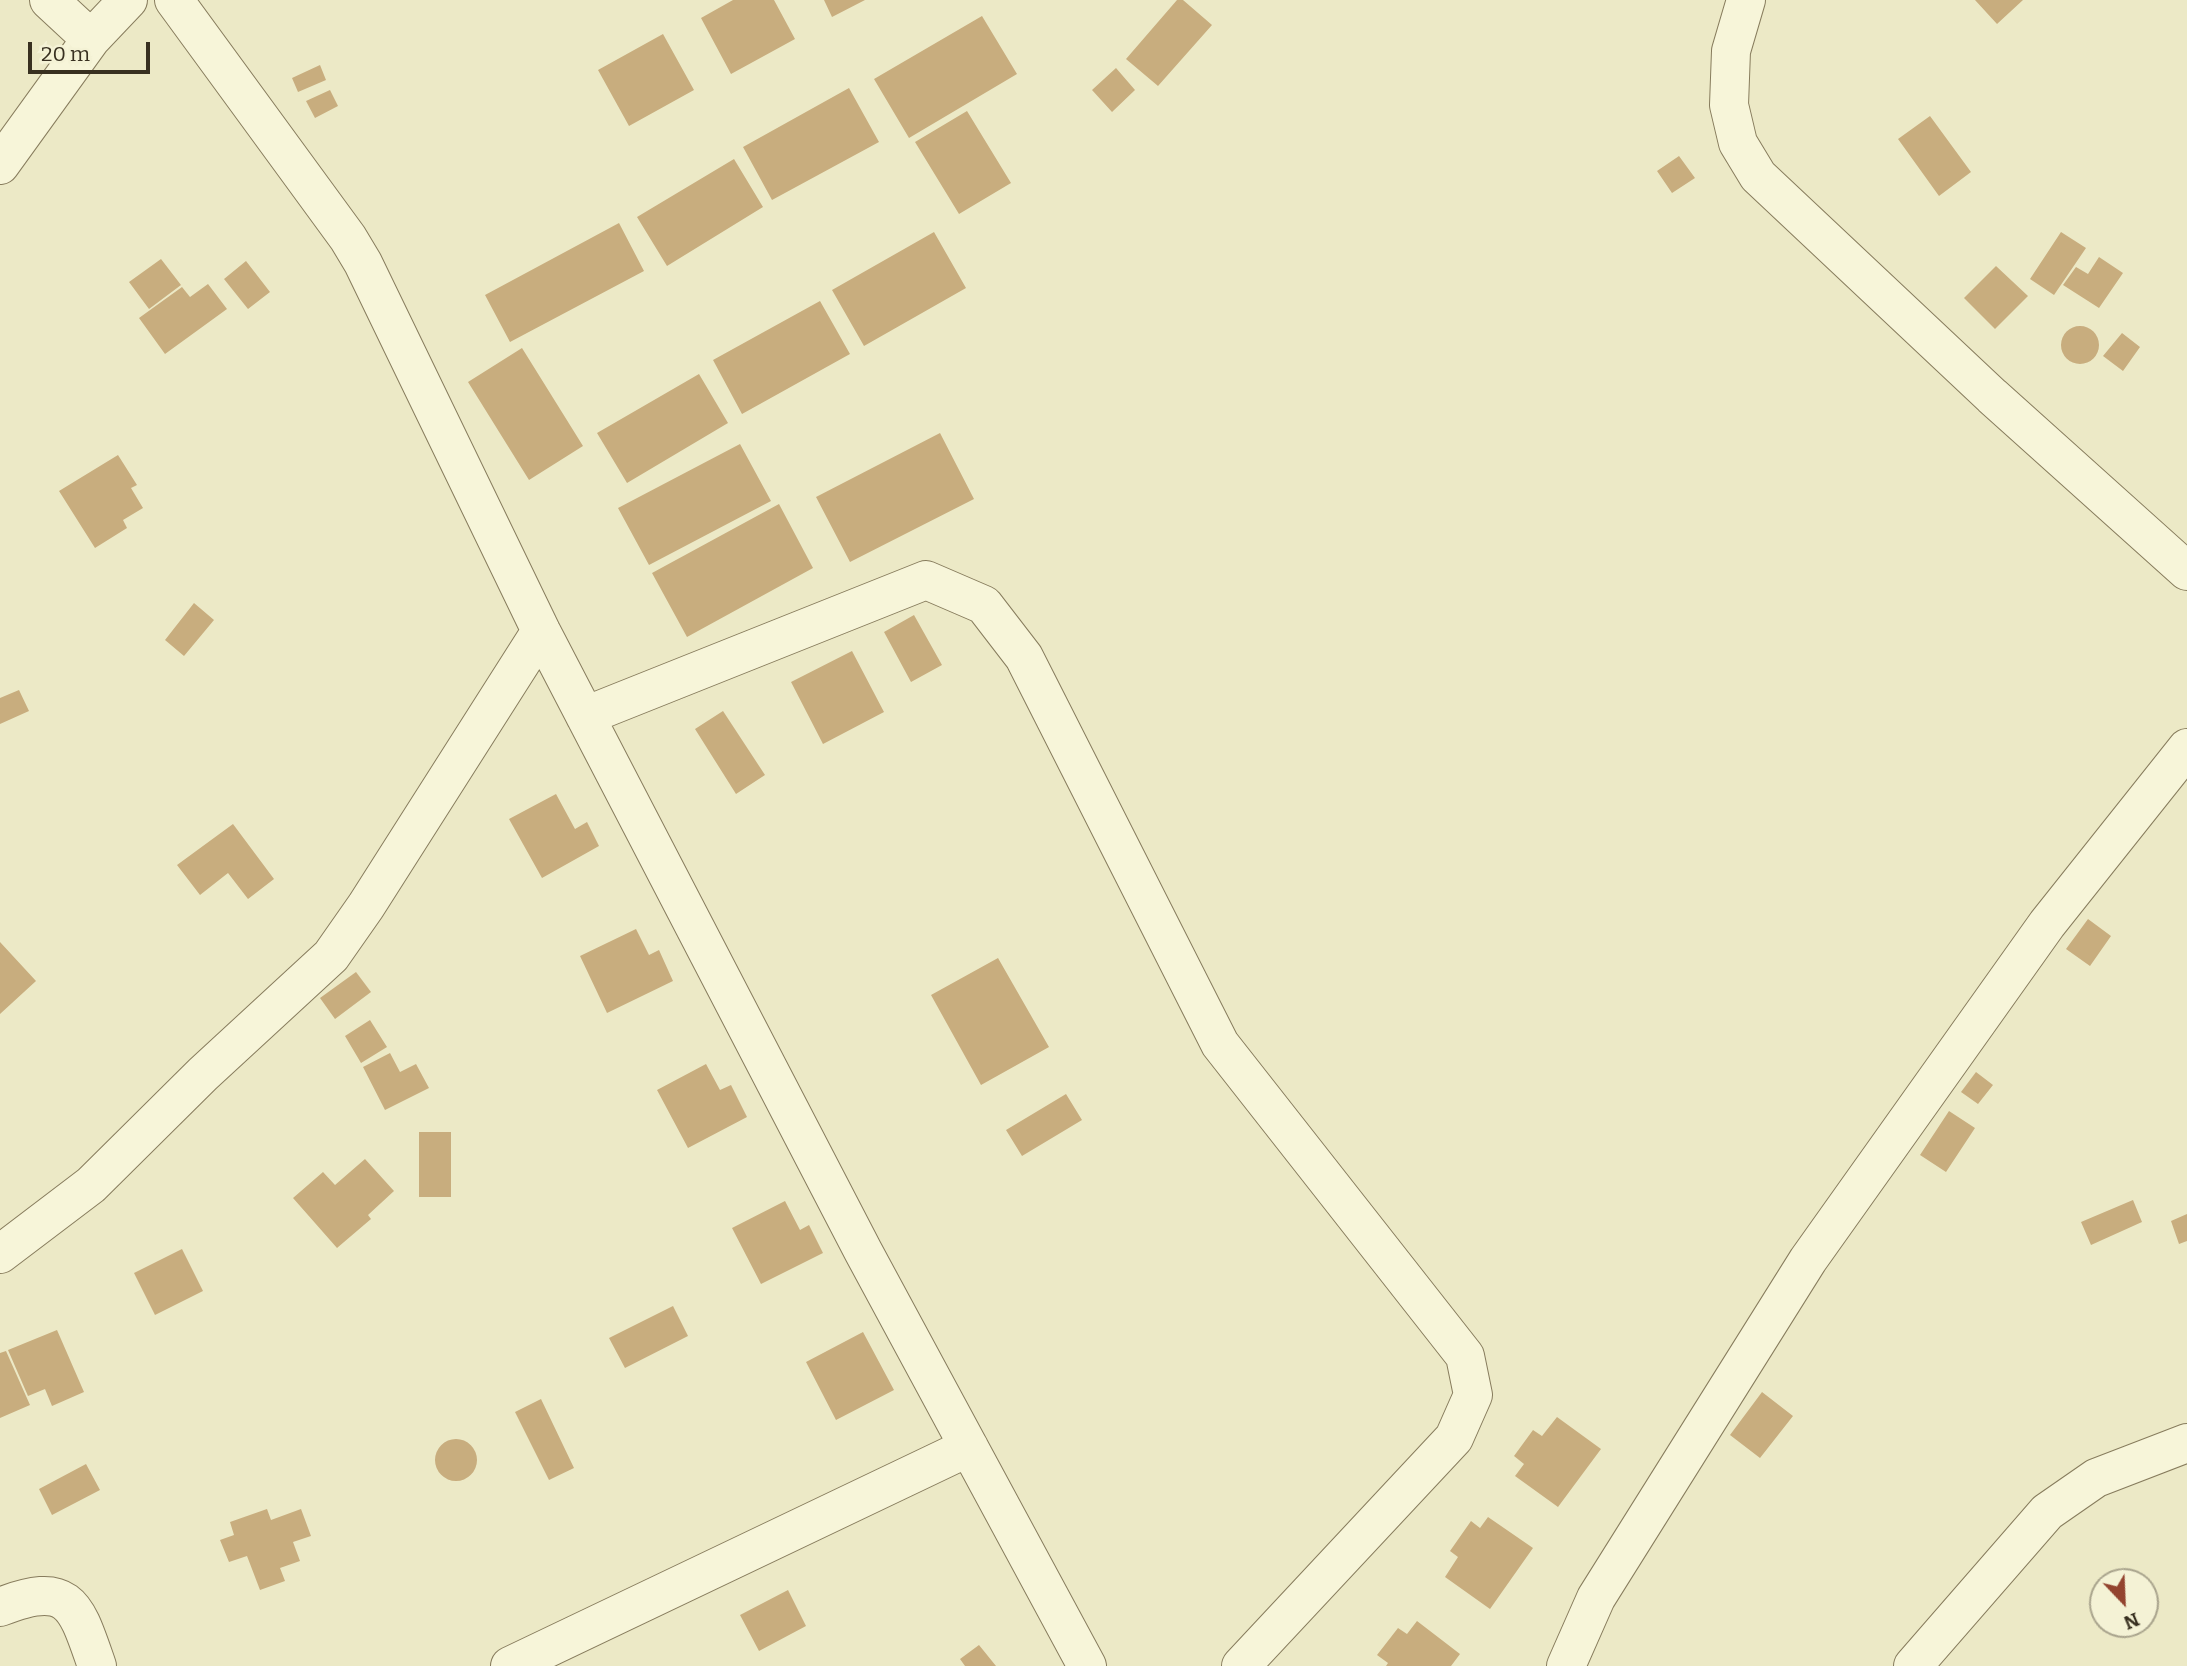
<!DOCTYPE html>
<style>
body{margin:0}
#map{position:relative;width:2187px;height:1666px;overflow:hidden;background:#ece9c6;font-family:Bitter,serif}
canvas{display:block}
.north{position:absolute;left:2089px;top:1568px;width:70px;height:70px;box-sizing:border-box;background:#f4f2d5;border:2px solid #a9a48d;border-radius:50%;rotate:157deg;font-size:19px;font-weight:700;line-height:28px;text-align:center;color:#383020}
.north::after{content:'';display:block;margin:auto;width:24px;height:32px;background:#93442f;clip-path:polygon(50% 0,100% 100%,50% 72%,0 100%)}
.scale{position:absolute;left:28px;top:42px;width:122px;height:32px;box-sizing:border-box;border:4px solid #383020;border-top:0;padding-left:9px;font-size:21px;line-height:24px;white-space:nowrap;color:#383020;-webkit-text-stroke:5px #f4f2d5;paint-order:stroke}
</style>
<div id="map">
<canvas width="2187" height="1666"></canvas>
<div class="north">N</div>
<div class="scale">20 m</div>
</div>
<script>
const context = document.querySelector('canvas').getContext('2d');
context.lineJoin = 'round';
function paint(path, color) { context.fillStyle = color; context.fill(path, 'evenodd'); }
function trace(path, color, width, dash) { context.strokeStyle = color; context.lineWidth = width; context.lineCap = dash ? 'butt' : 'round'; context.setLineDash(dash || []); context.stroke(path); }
paint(new Path2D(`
 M733 0H774L795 39 731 74 701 18Z
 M824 0H865L832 17Z
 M1177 0H1183L1212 25 1158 86 1126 59Z
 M1975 0H2023L1997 24Z
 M982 16 1017 74 909 138 874 79Z
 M663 34 694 90 629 126 598 70Z
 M320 65 326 80 298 92 292 78Z
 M1116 68 1135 90 1112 112 1092 90Z
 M849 88 879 142 772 200 743 147Z
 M330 90 338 106 315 118 306 101Z
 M967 111 1011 183 959 214 915 142Z
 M1930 116 1971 172 1939 196 1898 139Z
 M1679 156 1695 178 1672 193 1657 171Z
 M734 159 763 207 667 266 637 217Z
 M619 223 644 271 510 342 485 295Z
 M934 232 966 288 864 346 832 290Z
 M2061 232 2086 248 2054 295 2030 279Z
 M2099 257 2123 273 2099 308 2063 285 2076 267 2088 274Z
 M161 259 181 285 149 309 129 282Z
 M246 261 270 292 248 309 224 279Z
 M1996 266 2028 296 1995 329 1964 298Z
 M208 284 227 309 165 354 139 318 182 287 190 297Z
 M820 301 850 354 742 414 713 360Z
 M2061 345a19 19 0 1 1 38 0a19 19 0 1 1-38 0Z
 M2122 333 2140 347 2123 371 2103 356Z
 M522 348 583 446 529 480 468 382Z
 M699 374 728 423 627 483 597 433Z
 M940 433 974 499 850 562 816 497Z
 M740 444 771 501 649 565 618 508Z
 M118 455 137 485 131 488 143 508 123 520 127 528 95 548 59 491Z
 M779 504 813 568 687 637 652 573Z
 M194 603 214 620 184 656 165 640Z
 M914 615 942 665 911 682 884 632Z
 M852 651 884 712 823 744 791 682Z
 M19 690 29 711 0 724V698Z
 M723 711 765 775 736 794 695 729Z
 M556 794 575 829 587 822 599 846 542 878 509 819Z
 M233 824 274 879 248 899 228 873 200 895 177 865Z
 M2088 919 2111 936 2090 966 2066 949Z
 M636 929 649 955 659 950 673 981 607 1013 580 956Z
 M0 942 36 981 0 1014Z
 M998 958 1049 1047 981 1085 931 995Z
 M356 972 371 992 335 1019 320 998Z
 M370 1020 387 1047 361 1063 345 1036Z
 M390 1053 400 1072 416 1064 429 1088 385 1110 363 1067Z
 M706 1064 720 1090 731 1085 747 1117 688 1148 657 1090Z
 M1976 1072 1993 1085 1978 1104 1961 1092Z
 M1066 1094 1082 1120 1022 1156 1006 1130Z
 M1949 1111 1975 1128 1946 1172 1920 1155Z
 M419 1132H451V1197H419Z
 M365 1159 394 1191 368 1215 371 1219 337 1248 293 1198 323 1172 335 1185Z
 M2133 1200 2142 1222 2091 1245 2081 1222Z
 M785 1201 800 1230 809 1225 823 1253 761 1284 732 1228Z
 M2187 1214V1241L2179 1244 2171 1221Z
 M182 1249 203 1291 155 1315 134 1273Z
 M673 1306 688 1336 625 1368 609 1338Z
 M57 1330 84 1392 52 1406 45 1389 28 1396 8 1350Z
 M863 1332 894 1390 836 1420 806 1362Z
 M6 1351 30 1405 0 1418V1353Z
 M1762 1392 1793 1416 1760 1458 1730 1435Z
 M541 1399 574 1468 549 1480 515 1412Z
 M1557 1417 1601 1449 1558 1507 1515 1476 1524 1464 1514 1456 1533 1430 1542 1436Z
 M435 1460a21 21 0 1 1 42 0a21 21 0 1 1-42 0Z
 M86 1464 100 1490 52 1515 39 1489Z
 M267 1509 271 1520 301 1509 311 1536 293 1542 300 1561 280 1568 285 1581 260 1590 247 1556 229 1562 220 1540 234 1535 230 1522Z
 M1488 1517 1533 1548 1490 1609 1445 1577 1458 1557 1450 1551 1471 1521 1480 1528Z
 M788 1590 806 1626 759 1651 740 1615Z
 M1417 1621 1460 1654 1451 1666H1386L1388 1663 1377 1655 1398 1628 1407 1634Z
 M979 1645 996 1666H965L960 1659Z`), '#c8ad7e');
const street = new Path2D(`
 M49 0 91 39
 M174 0 348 238 363 263 541 631 863 1251 1087 1666
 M1746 0 1731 51 1729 105 1738 143 1758 176 1992 396 2187 571
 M0 165 91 39 128 0
 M585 716 926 580 984 605 1024 657 1220 1044 1465 1356 1473 1395 1454 1438 1241 1666
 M0 1254 91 1185 203 1074 331 956 366 906 541 631
 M0 1607C71 1579 76 1606 97 1666
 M510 1666 969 1447
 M1566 1666 1596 1598 1808 1260 2047 924 2187 748
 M1913 1666 2047 1512 2096 1478 2187 1443`);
trace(street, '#877c5d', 40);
trace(street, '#f7f5d9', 38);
</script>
